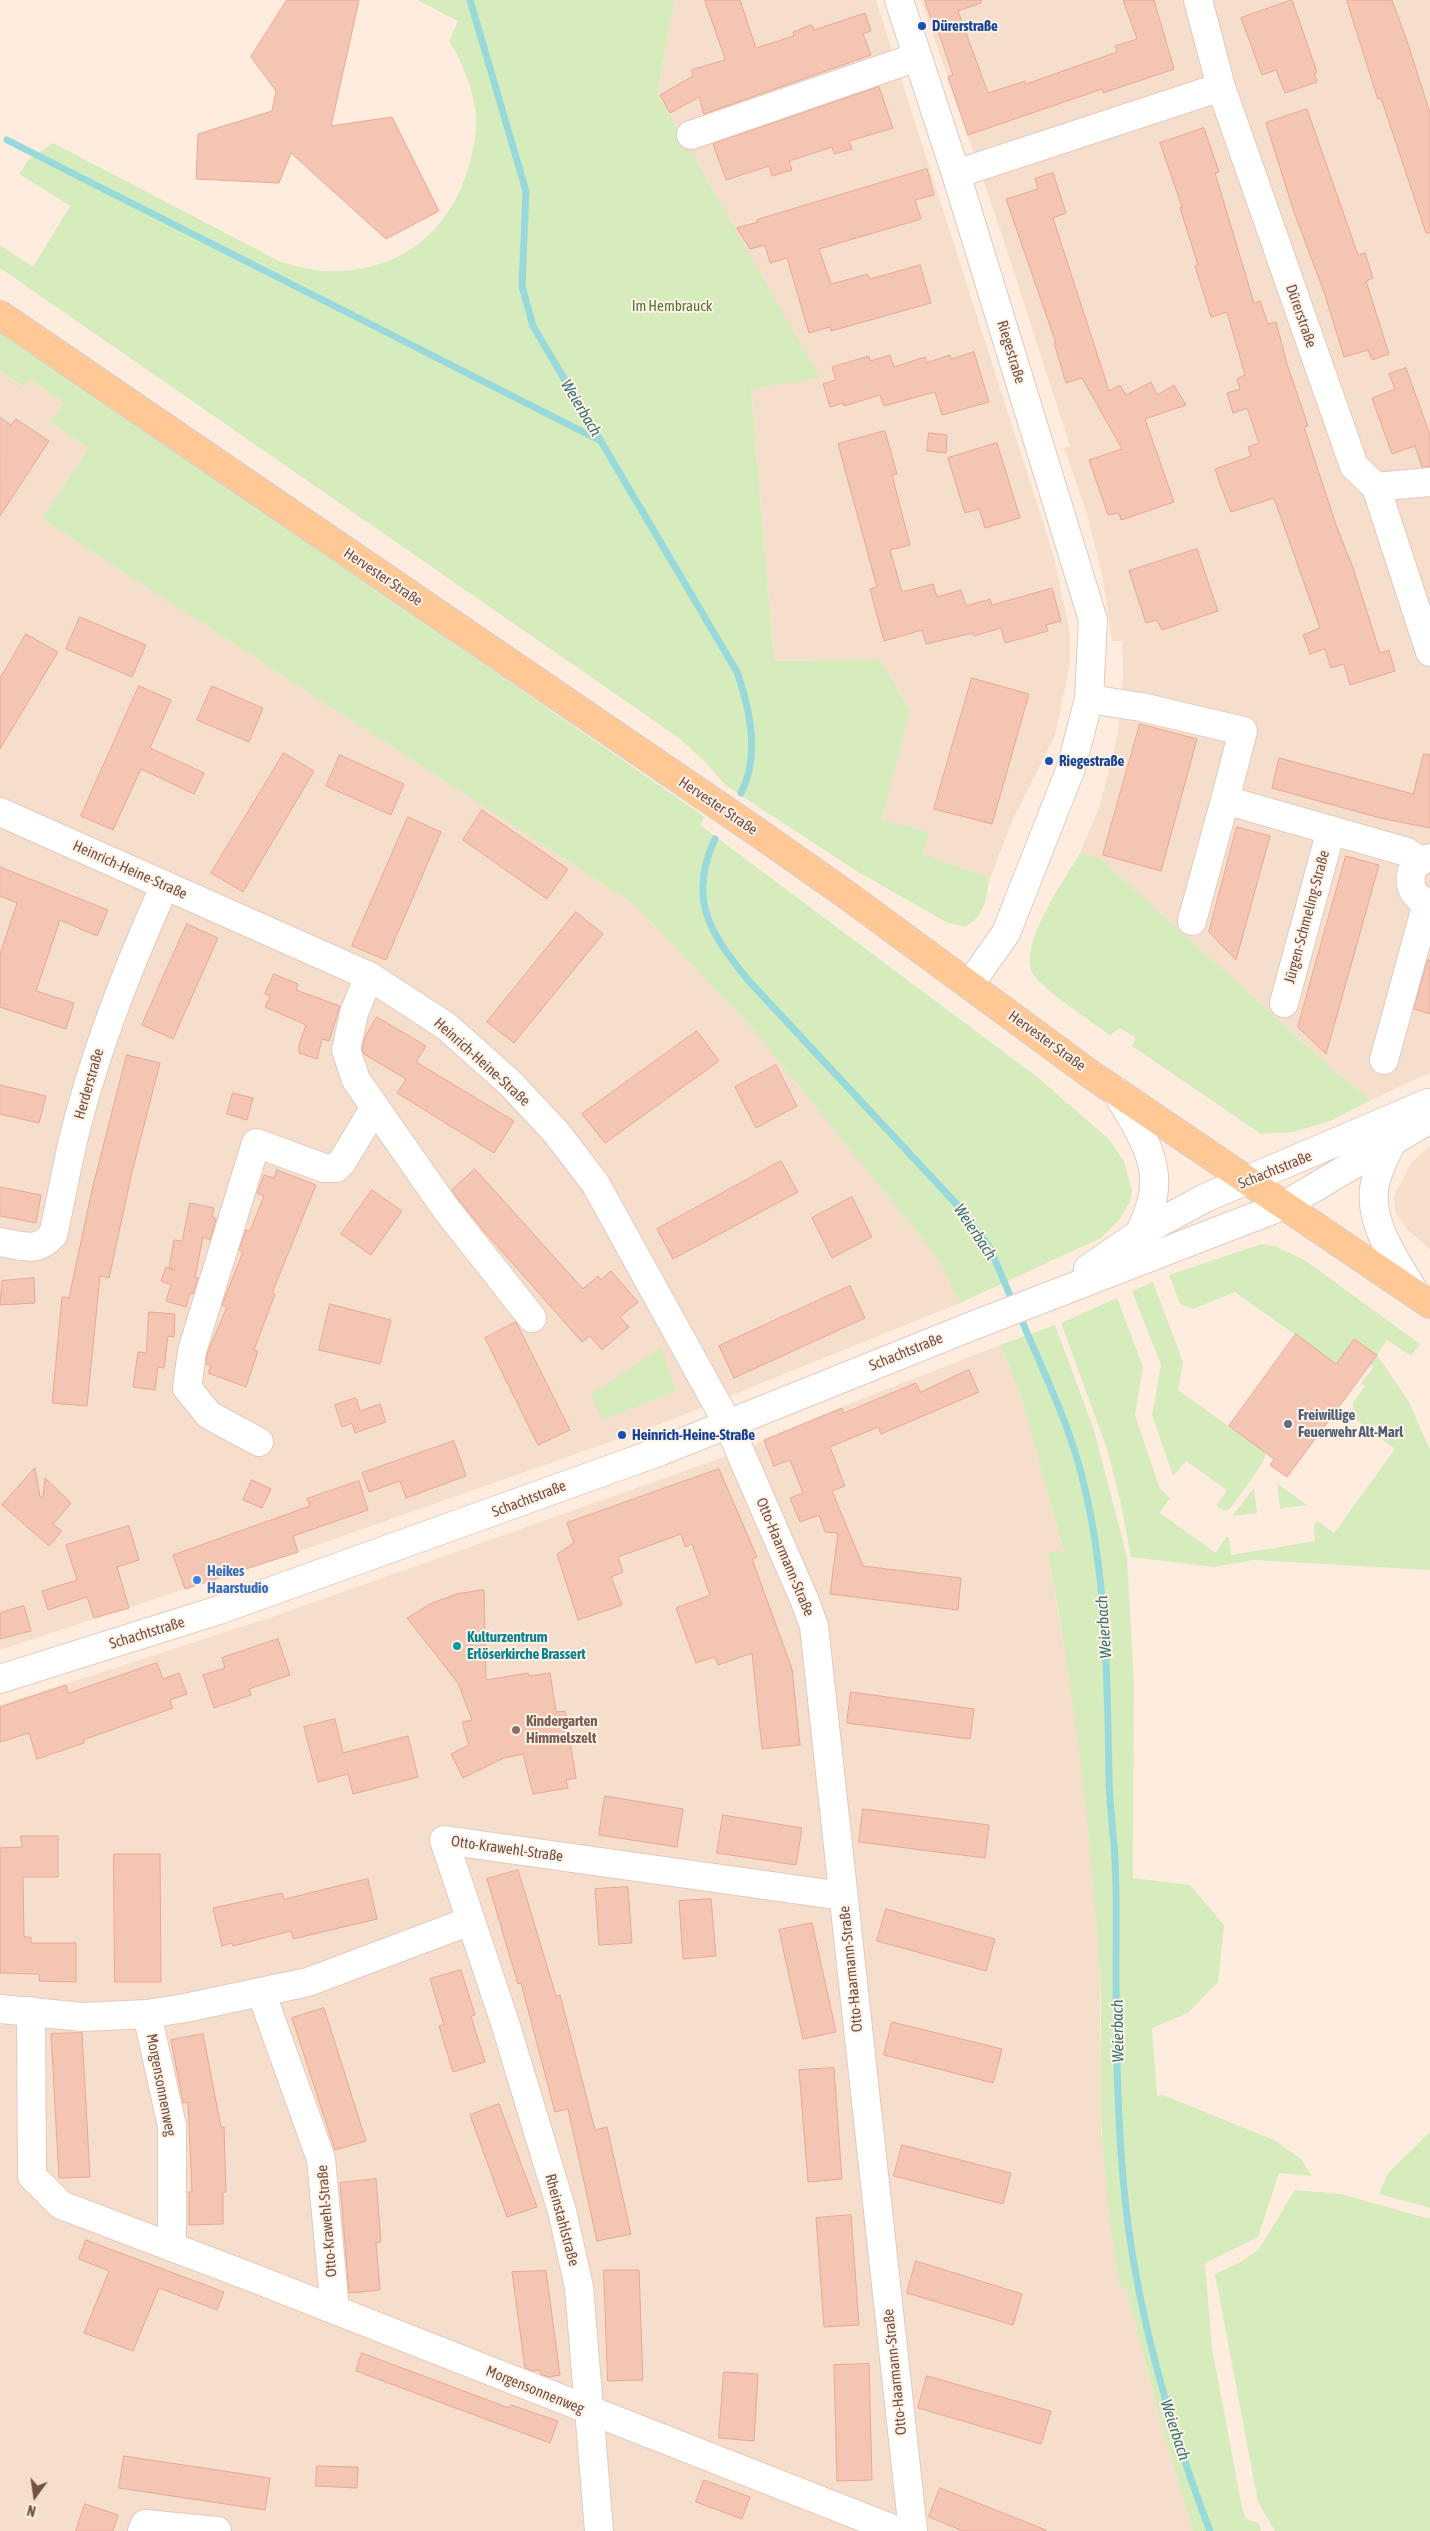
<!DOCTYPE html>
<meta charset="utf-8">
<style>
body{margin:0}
#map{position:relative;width:1430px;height:2531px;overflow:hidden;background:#feeddf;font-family:"Asap Condensed",sans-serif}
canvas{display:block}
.north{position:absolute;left:10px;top:2471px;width:50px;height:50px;-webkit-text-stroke:4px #fff2e6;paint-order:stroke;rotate:194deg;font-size:14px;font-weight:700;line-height:20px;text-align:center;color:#755045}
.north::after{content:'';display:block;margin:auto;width:18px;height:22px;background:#755045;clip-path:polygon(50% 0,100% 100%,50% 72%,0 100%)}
</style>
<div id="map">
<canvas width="1430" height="2531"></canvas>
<div class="north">N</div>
</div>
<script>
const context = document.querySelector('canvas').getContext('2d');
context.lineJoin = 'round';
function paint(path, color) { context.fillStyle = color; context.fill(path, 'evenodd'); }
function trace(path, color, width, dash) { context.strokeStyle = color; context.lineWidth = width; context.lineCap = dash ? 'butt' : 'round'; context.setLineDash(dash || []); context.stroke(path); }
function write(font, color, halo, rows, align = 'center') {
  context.font = font + ' "Asap Condensed",sans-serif'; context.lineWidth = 4; context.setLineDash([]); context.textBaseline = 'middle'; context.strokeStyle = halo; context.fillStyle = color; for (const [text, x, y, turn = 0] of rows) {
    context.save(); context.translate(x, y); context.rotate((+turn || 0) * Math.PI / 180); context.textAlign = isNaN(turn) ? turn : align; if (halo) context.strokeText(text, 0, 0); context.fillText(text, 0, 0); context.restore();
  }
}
paint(new Path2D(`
 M674 0H876L1054 557 1070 633V664L1055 735 1013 819 990 878 923 854 930 832 882 820 910 711 880 659 774 661 751 388 819 378 658 94Z
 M921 0H1430V1073L1371 1100 1337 1073 1100 858 1080 853 1099 808 1118 734 1123 675 1122 641H1112L1102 575 1087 514 1064 448 1070 446 1000 229Z
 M0 371 23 387 30 379 64 403 50 422 88 448 42 519 635 905 748 1024 938 1258 960 1303 658 1425 309 1548 0 1650Z
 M1430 1146V1250L1408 1230 1395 1212 1394 1196 1411 1163Z
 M1000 1345 1019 1388 1064 1553 1048 1552 1077 1725 1093 1866 1100 1982 1101 2133 1115 2256 1126 2288 1168 2448 1193 2531H0V1705L269 1618 755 1446V1444L854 1402Z`), '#f6decd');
paint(new Path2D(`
 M417 0H674L658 94 820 378 751 389 774 661 880 659 910 711 882 820 930 832 923 854 990 878C985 900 986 915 965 927L946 922 858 872 725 785 705 762 679 738 0 268V245L33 267 70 206 19 174 28 160 53 143 281 262C298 266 316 272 333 271 402 271 451 230 469 165 474 148 478 126 475 108 471 84 462 62 449 41L458 21Z
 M0 329 705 817 700 825 1036 1076 1109 1139 1124 1161 1132 1191 1130 1202 1119 1220 1101 1238 960 1303 938 1258 748 1024 635 905 42 519 88 448 50 422 64 403 30 379 24 387 0 371Z
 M1080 853 1100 858 1337 1073 1371 1100 1330 1121 1294 1132 1261 1134 1132 1046 1136 1038 1120 1028 1110 1035C1095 1024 1037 986 1032 972 1019 943 1065 879 1080 853Z
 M1261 1244 1275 1246 1306 1261 1420 1344 1411 1356 1387 1340 1377 1355 1409 1402 1430 1450V1570L1253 1560 1214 1567 1131 1557 1121 1504 1107 1449 1061 1323 1117 1298 1143 1367 1135 1415 1160 1489 1170 1498 1160 1513 1216 1553 1226 1537H1229L1231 1555 1315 1541 1314 1525 1318 1521 1334 1533 1395 1449 1354 1418 1353 1403 1365 1386 1361 1383 1374 1367 1370 1364 1377 1355 1354 1339 1336 1364 1235 1292 1193 1309 1180 1304 1169 1275Z
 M1153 1282 1183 1362 1178 1390 1266 1453 1261 1466 1229 1510 1224 1511 1216 1506 1227 1490 1186 1461 1173 1476 1152 1415 1161 1365 1132 1291Z
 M1055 1325 1094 1430 1127 1557 1134 1682 1133 1878 1190 1885 1224 1925 1218 1982 1188 2013 1152 2028 1157 2096 1163 2095 1274 2140 1301 2159 1312 2176 1279 2173 1258 2237 1205 2263 1212 2348 1242 2507 1246 2519 1259 2523 1261 2531H1193L1168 2448 1126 2288 1120 2287C1111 2237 1105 2185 1102 2134 1098 2082 1103 2030 1100 1979 1092 1835 1074 1694 1048 1552H1064L1019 1389 1000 1345Z
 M661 1348 676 1391 602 1420 591 1394Z
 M1277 1483 1307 1505 1280 1509Z
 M1254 1488 1257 1513 1232 1516Z
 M1430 2132V2208L1379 2194 1388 2173Z
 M1295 2190 1341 2194 1430 2219V2531H1275L1258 2502 1215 2274 1239 2263 1259 2249Z`), '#d6ecbd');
trace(new Path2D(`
 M470 0 526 191 522 286 533 326 737 672C750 709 760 757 741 793
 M7 140 599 440
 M715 839C687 899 710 933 748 980L962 1210 990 1248 1014 1305
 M1019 1314C1043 1371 1072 1429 1085 1489 1107 1583 1107 1679 1109 1775 1109 1804 1114 1833 1115 1862 1117 1895 1116 1929 1116 1962 1116 2041 1117 2121 1125 2199 1137 2314 1169 2424 1210 2531`), '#98dadb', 7);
const building = new Path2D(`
 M287 0H359L331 126 392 117 439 211 386 239 291 153 279 183 196 179 198 134 272 111 276 91 251 57Z
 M705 0H740L756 48 794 36 793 32 803 28 812 25 814 30 865 13 871 31 863 34 871 55 704 114 699 97 670 113 660 95 693 76 691 70 725 60Z
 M925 0H981V3L958 11 988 93 1025 81 1026 84 1117 52 1115 46 1137 39 1123 0H1154L1174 69 1103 93 1102 89 968 135 948 77 953 75 934 19 932 20Z
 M1292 0 1317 72 1314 73 1317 82 1285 93 1276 70 1262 75 1241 18Z
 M1347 0H1392L1407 41 1430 113V233H1426L1381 98 1378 99Z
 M879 87 893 128 849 141 852 149 834 154 832 147 789 161 792 170 772 176 769 166 726 180 713 144Z
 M1307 109 1358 255 1365 253 1373 278 1366 281 1389 354 1372 360 1368 350 1344 357 1325 295 1293 209 1266 123Z
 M1204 128 1219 172 1215 173 1254 303 1260 301 1268 324 1276 322 1287 364 1308 426 1304 427 1336 525 1353 568 1380 653 1389 650 1395 671 1350 685 1344 664 1331 668 1325 649 1310 654 1303 635 1320 628 1274 498 1231 512 1221 487 1215 469 1251 456 1248 447 1259 443 1247 408 1233 413 1227 393 1240 389 1237 379 1245 375 1227 312 1211 317 1195 266 1198 265 1180 208 1182 207 1160 143Z
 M927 169 934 195 915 200 921 219 819 249 831 284 868 274 870 279 920 265 931 303 831 331 830 327 809 333 787 258 770 263 765 245 750 249 737 228 758 222 757 220Z
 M1053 173 1066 213 1053 218 1109 391 1120 385 1126 395 1151 382 1157 395 1174 385 1186 405 1145 419 1174 502 1121 520 1119 513 1108 515 1089 460 1122 449 1082 378 1066 383 1054 343H1056L1006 199 1038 189 1035 179Z
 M974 352 989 402 942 415 935 392 884 406 880 395 844 406 843 403 830 407 823 384 836 380 832 367 869 356 870 361 890 355 894 367 925 357 926 363 950 355 951 359Z
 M1406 368 1430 435V467H1422L1415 446 1392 454 1372 398 1395 389 1389 374Z
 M0 417 11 425 16 419 49 441 0 516Z
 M885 431 897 474 892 475 910 545 890 550 902 592 933 584 937 597 961 590 966 606 990 599 992 605 1052 588 1061 621 1046 625 1048 631 1005 643 1001 628 974 636 973 633 926 644 922 630 884 641 870 589 877 587 838 444Z
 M929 433 947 435 946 453 927 451Z
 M997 443 1020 518 985 528 979 509 965 513 948 458Z
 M1197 549 1218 611 1162 630 1157 620 1146 623 1129 571Z
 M80 617 146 645 132 677 66 649Z
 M26 634 58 652 0 749V679Z
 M972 678 1029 694 992 824 934 809Z
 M139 686 171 700 150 748 204 773 194 794 141 769 113 830 81 816Z
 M212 686 263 708 249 742 197 720Z
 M1140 724 1197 739 1161 871 1103 855Z
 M284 753 314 771 243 892 211 873Z
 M1424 754 1430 755V828L1380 818 1272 788 1279 758 1413 794Z
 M340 755 404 784 391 815 326 786Z
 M482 810 568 869 547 899 463 840Z
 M408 817 441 832 386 960 352 946Z
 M1237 827 1270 836 1236 960 1209 932Z
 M1346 856 1379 865 1326 1054 1298 1027Z
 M0 867 108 910 97 936 60 920 36 991 74 1003 66 1029 0 1007V954L17 903 0 896Z
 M576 912 603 934 514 1043 487 1022Z
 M187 924 218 938 173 1039 142 1025Z
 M1428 960H1430V1014L1414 1009Z
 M274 974 298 984 296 990 340 1006 329 1041 322 1039 317 1059 299 1053V1045L306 1025 265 1007 270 996 265 994Z
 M377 1017 426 1046 416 1062 514 1121 494 1153 397 1093 406 1079 364 1054 362 1049 365 1037Z
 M697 1031 719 1061 605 1143 582 1114Z
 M127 1055 160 1063 132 1172 109 1278 100 1276 87 1406 52 1403 62 1297 69 1298 92 1190Z
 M776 1065 797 1106 756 1128 735 1087Z
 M0 1085 46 1096 39 1123 0 1114Z
 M233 1093 253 1098 247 1120 227 1114Z
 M781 1161 798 1192 673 1259 657 1229Z
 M475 1169 583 1289 598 1276 601 1280 611 1271 638 1302 620 1317 629 1327 602 1350 590 1336 582 1342 484 1231 459 1200 452 1190Z
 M277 1170 316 1185 272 1293 275 1294 254 1350 258 1351 246 1387 208 1373 211 1366 206 1364 207 1354 227 1307 222 1305 243 1252 239 1250 246 1230 250 1231 264 1196 257 1193 264 1175 274 1178Z
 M0 1187 41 1195 36 1223 0 1216Z
 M372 1190 402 1211 371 1255 341 1234Z
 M852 1197 872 1237 832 1258 812 1218Z
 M190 1203 214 1208 212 1217 216 1219 210 1240 203 1237 195 1277 198 1278 193 1294 190 1293 186 1307 166 1301 171 1285 161 1281 166 1267 175 1270 169 1268 174 1240 182 1241Z
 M34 1278 35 1303 0 1305 2 1281Z
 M850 1286 865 1318 734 1378 719 1346Z
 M330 1304 391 1320 380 1364 319 1350Z
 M149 1312 175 1314 174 1337 168 1336 164 1368 158 1367 155 1390 133 1387 138 1352 146 1353Z
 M516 1322 570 1430 538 1445 485 1338Z
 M1296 1334 1336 1364 1354 1339 1377 1355 1287 1477 1270 1465 1274 1459 1229 1426Z
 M969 1370 979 1392 881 1434 878 1427 830 1447 845 1486 832 1491 863 1566 961 1578 958 1610 830 1594 838 1533 825 1532 819 1515 800 1522 790 1498 803 1493 790 1460 774 1466 764 1440 842 1408 844 1413 916 1383 920 1392Z
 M356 1398 360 1411 380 1404 386 1422 355 1433 352 1423 342 1427 335 1405Z
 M454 1441 466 1476 406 1498 400 1481 369 1492 362 1473Z
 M35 1468 40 1497H43L45 1478 71 1503 53 1524 62 1531 49 1546 2 1505Z
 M719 1469 757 1557 752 1559 792 1669 800 1745 762 1749 752 1653 718 1665 715 1657 696 1663 676 1608 710 1595 692 1544 685 1547 681 1534 618 1557 623 1572 611 1577 622 1605 578 1620 557 1554 574 1543 567 1523Z
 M252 1480 271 1489 262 1508 243 1500Z
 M359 1481 368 1510 293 1536 298 1552 185 1589 173 1555 310 1506 307 1499Z
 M129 1526 139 1560 117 1567 129 1608 94 1618 87 1597 48 1610 42 1591 77 1580 66 1545Z
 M484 1590 486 1680 528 1673 529 1676 550 1673 556 1712 565 1711 576 1778 566 1780 568 1788 533 1794 523 1754 504 1758 463 1778 451 1754 469 1745 462 1722 472 1720 458 1683 407 1618 432 1603 457 1594Z
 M24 1606 31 1631 0 1639V1613Z
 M278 1639 290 1675 249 1689 251 1695 214 1708 203 1675 225 1668 222 1658Z
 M157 1663 163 1679 179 1673 187 1694 170 1700 173 1708 83 1740 84 1743 37 1759 29 1733 0 1742V1707L66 1685 68 1693Z
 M851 1692 974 1709 970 1739 847 1723Z
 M335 1719 343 1753 408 1736 418 1777 353 1794 348 1774 318 1782 304 1727Z
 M605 1796 683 1809 677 1847 599 1835Z
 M863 1809 989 1825 985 1858 859 1842Z
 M723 1815 802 1828 796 1865 717 1853Z
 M21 1836H58V1877H23L24 1937H31V1943H76V1982L39 1981V1974L0 1973V1848L22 1847Z
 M114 1854H160L161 1982H115Z
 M518 1870 556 1996 560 1995 595 2130 607 2127 631 2234 597 2241 568 2109 555 2112 521 1983 518 1984 487 1879Z
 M368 1879 377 1919 293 1939 291 1931 233 1946 232 1943 222 1946 213 1908 282 1893 284 1899Z
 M628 1887 632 1943 599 1945 595 1889Z
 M711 1899 716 1956 683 1959 679 1901Z
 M886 1909 995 1939 986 1971 877 1941Z
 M812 1923 836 2032 803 2039 779 1930Z
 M461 1970 475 2015 471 2016 485 2062 453 2072 439 2026 444 2025 430 1979Z
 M324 2008 366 2141 335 2150 292 2018Z
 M892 2022 1002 2049 993 2083 884 2055Z
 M82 2033 90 2177 59 2178 51 2034Z
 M203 2034 221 2127H224L226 2192H223V2224L189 2225V2192H192L188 2102 183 2103 171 2040Z
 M834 2068 842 2179 808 2182 799 2070Z
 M499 2104 537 2207 507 2217 470 2115Z
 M902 2145 1011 2173 1003 2204 894 2176Z
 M376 2179 381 2242 376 2243 380 2290 349 2293 340 2183Z
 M851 2215 859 2325 824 2327 816 2218Z
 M86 2240 224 2292 217 2310 159 2288 133 2351 84 2333 109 2271 79 2259Z
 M916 2261 1022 2294 1013 2325 907 2293Z
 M604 2270H639L643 2380 608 2381Z
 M546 2271 560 2375 548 2377 541 2374 540 2370 533 2371 525 2368 512 2272Z
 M362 2353 509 2408 511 2405 558 2421 550 2443 356 2371Z
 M869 2364 872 2480 837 2481 834 2365Z
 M724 2372 758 2374 754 2441 719 2438Z
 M927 2376 1051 2411 1041 2444 918 2408Z
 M124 2456 270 2478 265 2510 119 2488Z
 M317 2466 358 2467 357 2488 316 2486Z
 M704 2480 750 2497 742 2519 696 2502Z
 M940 2488 1046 2530V2531H963L929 2517Z
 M85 2504 118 2515 113 2531H76Z`);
paint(building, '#f5c5b4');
trace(building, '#e9a894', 1);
const minor = new Path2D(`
 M899 0 956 174 1093 620 1089 699 1071 768 1006 933 970 984
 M1198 0 1221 87 1354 466 1376 487 1430 482
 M691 135 917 57
 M956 174 1221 87
 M1376 487 1430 652
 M1089 699 1141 707 1243 731 1225 800 1407 852 1420 861
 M0 812 369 976 446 1026 509 1082 555 1131 595 1183 728 1424 804 1599 814 1626 913 2531
 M1430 858C1403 862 1405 898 1430 903
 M1192 921 1225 800
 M369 976 354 1013 346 1050 356 1080 446 1209 532 1318
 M1284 1003 1331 830
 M1384 1060 1427 903
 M1116 1091C1136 1126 1164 1162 1151 1204 1148 1214 1144 1224 1140 1233
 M1392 1142C1385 1156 1376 1173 1374 1189 1370 1227 1397 1262 1415 1293
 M0 1242C22 1246 37 1253 53 1235 60 1205 65 1175 72 1145 93 1055 127 969 165 885
 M1088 1269 1140 1233 1205 1198 1428 1103
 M259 1442 209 1415 187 1388 192 1351 256 1143 324 1168H336L342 1162 375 1107
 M0 1679 219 1610 661 1451 972 1326 1285 1205 1430 1119
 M261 1992 321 2159 335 2310
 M0 2009 83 2017 147 2014 185 2008 308 1982 470 1921
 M31 2011 32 2176 61 2205 251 2277 898 2531
 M147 2014 172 2126V2246
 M142 2531 145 2524 217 2531
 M599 2531 579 2287 562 2211 506 2026 444 1840 843 1896`);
const major = new Path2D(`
 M0 315 760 834 844 893 1093 1076 1430 1304`);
trace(minor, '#e4cabd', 30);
trace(major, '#d8cecb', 30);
trace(minor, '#fff', 28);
trace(major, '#ffc894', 28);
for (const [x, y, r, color] of [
 [922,26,5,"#1a4fb4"],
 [1049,761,5,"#1a4fb4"],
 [1288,1424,5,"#5c6f8a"],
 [622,1435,5,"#1a4fb4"],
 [197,1580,5,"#3f7fe0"],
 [457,1646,5,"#0f9aa8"],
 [516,1730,5,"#8d6e63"]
]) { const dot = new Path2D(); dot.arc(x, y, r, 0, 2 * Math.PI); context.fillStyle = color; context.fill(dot); trace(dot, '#fff2e6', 2); }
write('bold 15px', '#164399', '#fff2e6', [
 ["Dürerstraße",932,26],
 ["Riegestraße",1059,761],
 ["Heinrich-Heine-Straße",632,1435]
], 'left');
write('15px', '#54763a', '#fff2e6', [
 ["Im Hembrauck",672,306]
]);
write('15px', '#755045', '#fff2e6', [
 ["Dürerstraße",1301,316,71],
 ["Riegestraße",1011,352,73],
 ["Hervester Straße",383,577,34],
 ["Hervester Straße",718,806,34],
 ["Heinrich-Heine-Straße",130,870,24],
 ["Jürgen-Schmeling-Straße",1307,917,-75],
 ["Hervester Straße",1047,1041,36],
 ["Heinrich-Heine-Straße",482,1062,42],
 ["Herderstraße",89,1084,-74],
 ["Schachtstraße",1275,1170,-22],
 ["Schachtstraße",906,1352,-22],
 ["Schachtstraße",529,1499,-21],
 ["Otto-Haarmann-Straße",785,1557,67],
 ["Schachtstraße",147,1633,-17],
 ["Otto-Krawehl-Straße",507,1849,8],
 ["Otto-Haarmann-Straße",851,1969,-96],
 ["Morgensonnenweg",161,2085,79],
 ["Rheinstahlstraße",562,2220,75],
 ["Otto-Krawehl-Straße",327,2221,-95],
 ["Otto-Haarmann-Straße",895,2372,-96],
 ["Morgensonnenweg",535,2390,22]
]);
write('bold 15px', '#4e5e75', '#fff2e6', [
 ["Freiwillige",1298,1415],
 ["Feuerwehr Alt-Marl",1298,1432]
], 'left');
write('bold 15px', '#366cbe', '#fff2e6', [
 ["Heikes",207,1571],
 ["Haarstudio",207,1588]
], 'left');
write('bold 15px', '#0d838f', '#fff2e6', [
 ["Kulturzentrum",467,1637],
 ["Erlöserkirche Brassert",467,1654]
], 'left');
write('bold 15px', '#785e54', '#fff2e6', [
 ["Kindergarten",526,1721],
 ["Himmelszelt",526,1738]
], 'left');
write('italic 16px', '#357475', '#fff2e6', [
 ["Weierbach",581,408,59],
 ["Weierbach",975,1232,56],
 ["Weierbach",1104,1627,-94],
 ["Weierbach",1118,2031,-91],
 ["Weierbach",1175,2430,72]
]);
</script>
